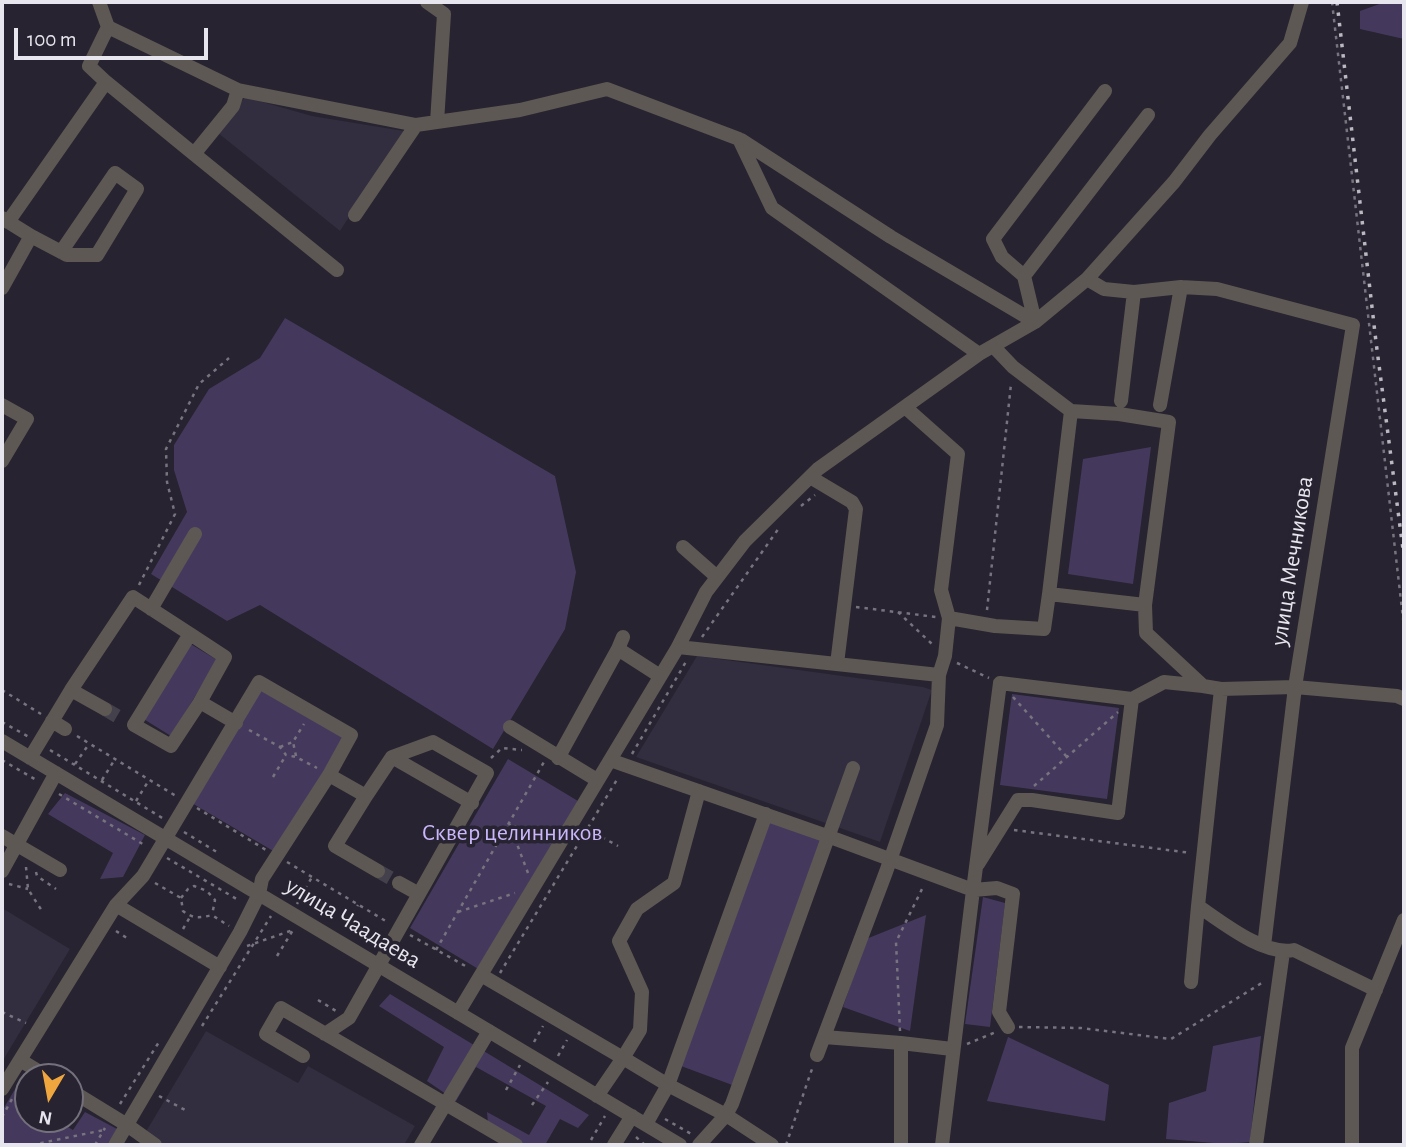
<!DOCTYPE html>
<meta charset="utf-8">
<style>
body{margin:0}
#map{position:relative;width:1406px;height:1147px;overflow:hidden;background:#272330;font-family:"Alegreya Sans",sans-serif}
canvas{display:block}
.frame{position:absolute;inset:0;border:4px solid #e7e5ed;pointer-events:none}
.north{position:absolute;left:14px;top:1063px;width:70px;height:70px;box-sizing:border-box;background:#272330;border:2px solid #74717c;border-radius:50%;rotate:190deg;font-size:19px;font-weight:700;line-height:28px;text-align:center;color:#e7e5ed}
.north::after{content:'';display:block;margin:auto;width:24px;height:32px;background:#f0a63f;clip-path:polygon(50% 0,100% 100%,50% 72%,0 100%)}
.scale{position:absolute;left:14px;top:28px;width:194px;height:32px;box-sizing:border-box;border:4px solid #e7e5ed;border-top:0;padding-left:9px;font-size:21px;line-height:24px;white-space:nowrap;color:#e7e5ed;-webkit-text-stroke:5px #272330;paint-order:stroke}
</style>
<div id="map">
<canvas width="1406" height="1147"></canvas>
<div class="frame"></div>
<div class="north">N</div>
<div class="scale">100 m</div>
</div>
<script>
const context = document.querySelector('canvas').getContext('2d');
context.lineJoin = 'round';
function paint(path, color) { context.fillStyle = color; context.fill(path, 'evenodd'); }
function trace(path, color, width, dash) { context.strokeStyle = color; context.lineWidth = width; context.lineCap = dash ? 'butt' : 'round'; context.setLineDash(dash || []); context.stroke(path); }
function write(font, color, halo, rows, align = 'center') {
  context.font = font + ' "Alegreya Sans",sans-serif'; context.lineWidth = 7; context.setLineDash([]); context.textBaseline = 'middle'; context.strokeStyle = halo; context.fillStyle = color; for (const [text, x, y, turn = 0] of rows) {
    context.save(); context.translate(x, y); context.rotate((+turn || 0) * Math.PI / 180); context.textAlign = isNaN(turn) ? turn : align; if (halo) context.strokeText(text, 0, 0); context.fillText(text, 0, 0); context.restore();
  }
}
paint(new Path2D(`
 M245 97 312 116 404 131 340 231 218 133Z
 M697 656 923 687 932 690 880 842 636 757Z
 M2 908 70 949 2 1062Z
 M206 1031 298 1083 308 1066 415 1126 404 1145H138Z`), '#322d3f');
paint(new Path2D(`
 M1385 2H1404V39L1360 29V11Z
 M285 318 555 476 576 572 565 629 493 749 260 605 227 621 151 574 187 512 174 470V445L209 389 260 358Z
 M1151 447 1133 584 1068 574 1083 459Z
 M189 643 217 660 171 736 142 718Z
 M261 686 346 738 275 852 190 802Z
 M1012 694 1119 708 1107 799 1000 785Z
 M508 759 578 801 480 970 410 928Z
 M65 793 145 835 123 877 100 879 113 853 48 814Z
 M770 820 823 840 735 1086 681 1066Z
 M983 897 1005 903 990 1027 965 1024Z
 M926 915 910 1031 843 1007 866 939Z
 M390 994 589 1115 578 1128 560 1119 545 1145H523L488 1123 487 1112 529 1135 546 1106 476 1067 456 1101 427 1081 444 1047 379 1006Z
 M1261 1036 1250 1142 1226 1144 1166 1139 1169 1103 1206 1091 1213 1046Z
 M1008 1037 1109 1085 1105 1121 987 1101Z
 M24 1074 29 1077 28 1119H54L73 1130 85 1112 117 1129 107 1145H2V1111Z`), '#44395d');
trace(new Path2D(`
 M105 709 122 719
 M378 871 399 883`), '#44404c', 14, [14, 7]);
trace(new Path2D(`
 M1332 2 1404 627
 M801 506 815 495
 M139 585 175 514 167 482 166 449 199 384 229 358
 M856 607 936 617
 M987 610 1011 384
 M898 612 932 644
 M702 637 779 528
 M957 663 989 678
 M2 690 41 714
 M1013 697 1067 757
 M2 722 29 737
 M249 730 280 747 286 755 296 757 317 768
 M77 736 176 796
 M280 747 293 742
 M50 750 164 819
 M632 754 687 660
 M296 756 293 742 304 724
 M491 758 502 748 522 750
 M2 760 38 781
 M75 764 89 744
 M273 777 286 755
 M102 780 115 759
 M1034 786 1118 712
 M59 794 146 846
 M136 801 149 780
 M197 808 266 850
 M587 829 618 846
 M1014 830 1191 853
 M184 832 220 854
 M167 858 240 901
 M287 862 389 923
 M26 867 28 889 42 911
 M36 872 37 876 56 889
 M528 873 509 823 537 838
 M155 883 181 898 183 911C193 919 200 918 212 915L229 926
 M9 884 28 889
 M181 898 188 889 194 886 207 891 215 900 212 915
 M297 904 312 877
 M458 912 515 893
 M344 928 358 905
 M183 929 190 917
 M116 931 130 940
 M410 935 469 968
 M247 946 293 930
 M436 950 544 762
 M277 956 293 930
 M500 973 618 778
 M318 1000 336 1011
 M2 1012 26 1023
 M202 1026 271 916
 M1019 1027 1081 1028 1171 1039 1265 981
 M900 1031 896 942 923 887
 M534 1042 543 1026
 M967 1044 996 1032
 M558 1056 567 1040
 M506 1090 520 1065
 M159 1096 187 1111
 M120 1104 159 1042
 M532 1105 548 1082
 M2 1117 12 1099
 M665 1119 693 1135
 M636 1137 645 1145
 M591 1140 605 1116
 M32 1145 104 1130
 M95 1145 105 1128
 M786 1145 813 1066`), '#77747f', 2.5, [3.5, 5]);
trace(new Path2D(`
 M99 2 108 27
 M427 2 444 14 437 122
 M106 82 194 154 233 106 238 90
 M741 140 891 237 1035 322
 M194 154 337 270
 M355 215 416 125
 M2 218 31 236 67 255H97L137 189 115 173 61 252
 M8 222 106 82 89 66 108 27 238 90 416 125 520 110 607 89 739 139 772 208 979 354
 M1024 276 1002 257 993 239 1105 91
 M1087 279 1104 289 1134 292 1121 401
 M2 288 31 236
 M1134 292 1181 287 1217 289 1353 325 1295 687 1264 946
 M1035 322 1024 276 1148 115
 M993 346 1013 367 1071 411 1049 594 1145 605 1146 633 1203 686 1221 689 1198 906C1223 923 1264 956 1294 950L1376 990
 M2 405 27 419 2 461
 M1160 405 1181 287
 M1071 411 1119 414 1169 422 1145 605
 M810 477 852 502 856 509 837 664
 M683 547 717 577
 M151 609 195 534
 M949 618 995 626 1044 629 1049 594
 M190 634 225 657 200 702
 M623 637 618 649 660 676
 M678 647 939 675
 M1221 689 1295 687 1397 696 1404 699
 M71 690 105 709
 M1132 699 1164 682 1203 686
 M52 721 65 729
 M510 727 597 780
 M2 741 680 1145
 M392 757 472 803
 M30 758 71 690 133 597 190 634 134 725 171 746 200 702 236 723
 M558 758 618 649
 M610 760 830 837 973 890 942 1145
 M329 775 366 796 335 846 378 871
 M699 791 674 883 637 909 619 941 642 992 640 1030 623 1058 668 1085 766 814
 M366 796 392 757 433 742 487 773 419 894
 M2 836 60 870
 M978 864 1018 800H1032L1118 813 1132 699 1000 683 973 890 997 888 1013 894 999 1012 1008 1027
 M2 871 56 773
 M116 905 220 967
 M481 975 623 1058 597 1096
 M1191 982 1198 906
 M458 1013 678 647 706 592 745 541 818 469 979 354 1035 322 1087 279 1174 182 1210 135 1290 43 1302 2
 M325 1034 349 1018 419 894 399 883
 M824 1037 901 1043V1145
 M901 1043 952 1049
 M817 1055 886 872 937 725 939 675 945 656 949 618 941 590 958 454 905 407
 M303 1056 266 1034 281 1008 516 1145
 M20 1060 48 1077
 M2 1089 116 905 143 876 259 682 351 735 329 775 262 879 259 894 240 932 115 1145
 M70 1090 127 1125 155 1145
 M646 1124 668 1085 726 1115 732 1104 853 768
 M421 1145 489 1031
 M614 1145 632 1116
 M699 1145 726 1115 772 1145
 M1256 1145 1283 952
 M1352 1145V1048L1404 920`), '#5d5853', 14);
trace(new Path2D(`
 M1337 2 1376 342 1404 557`), '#bab8c1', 3.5, [3.5, 7]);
write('24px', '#e7e5ed', '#272330', [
 ["улица Мечникова",1292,561,-81],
 ["улица Чаадаева",353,923,31]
]);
write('24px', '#cab6fb', '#272330', [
 ["Сквер целинников",512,833]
]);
</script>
